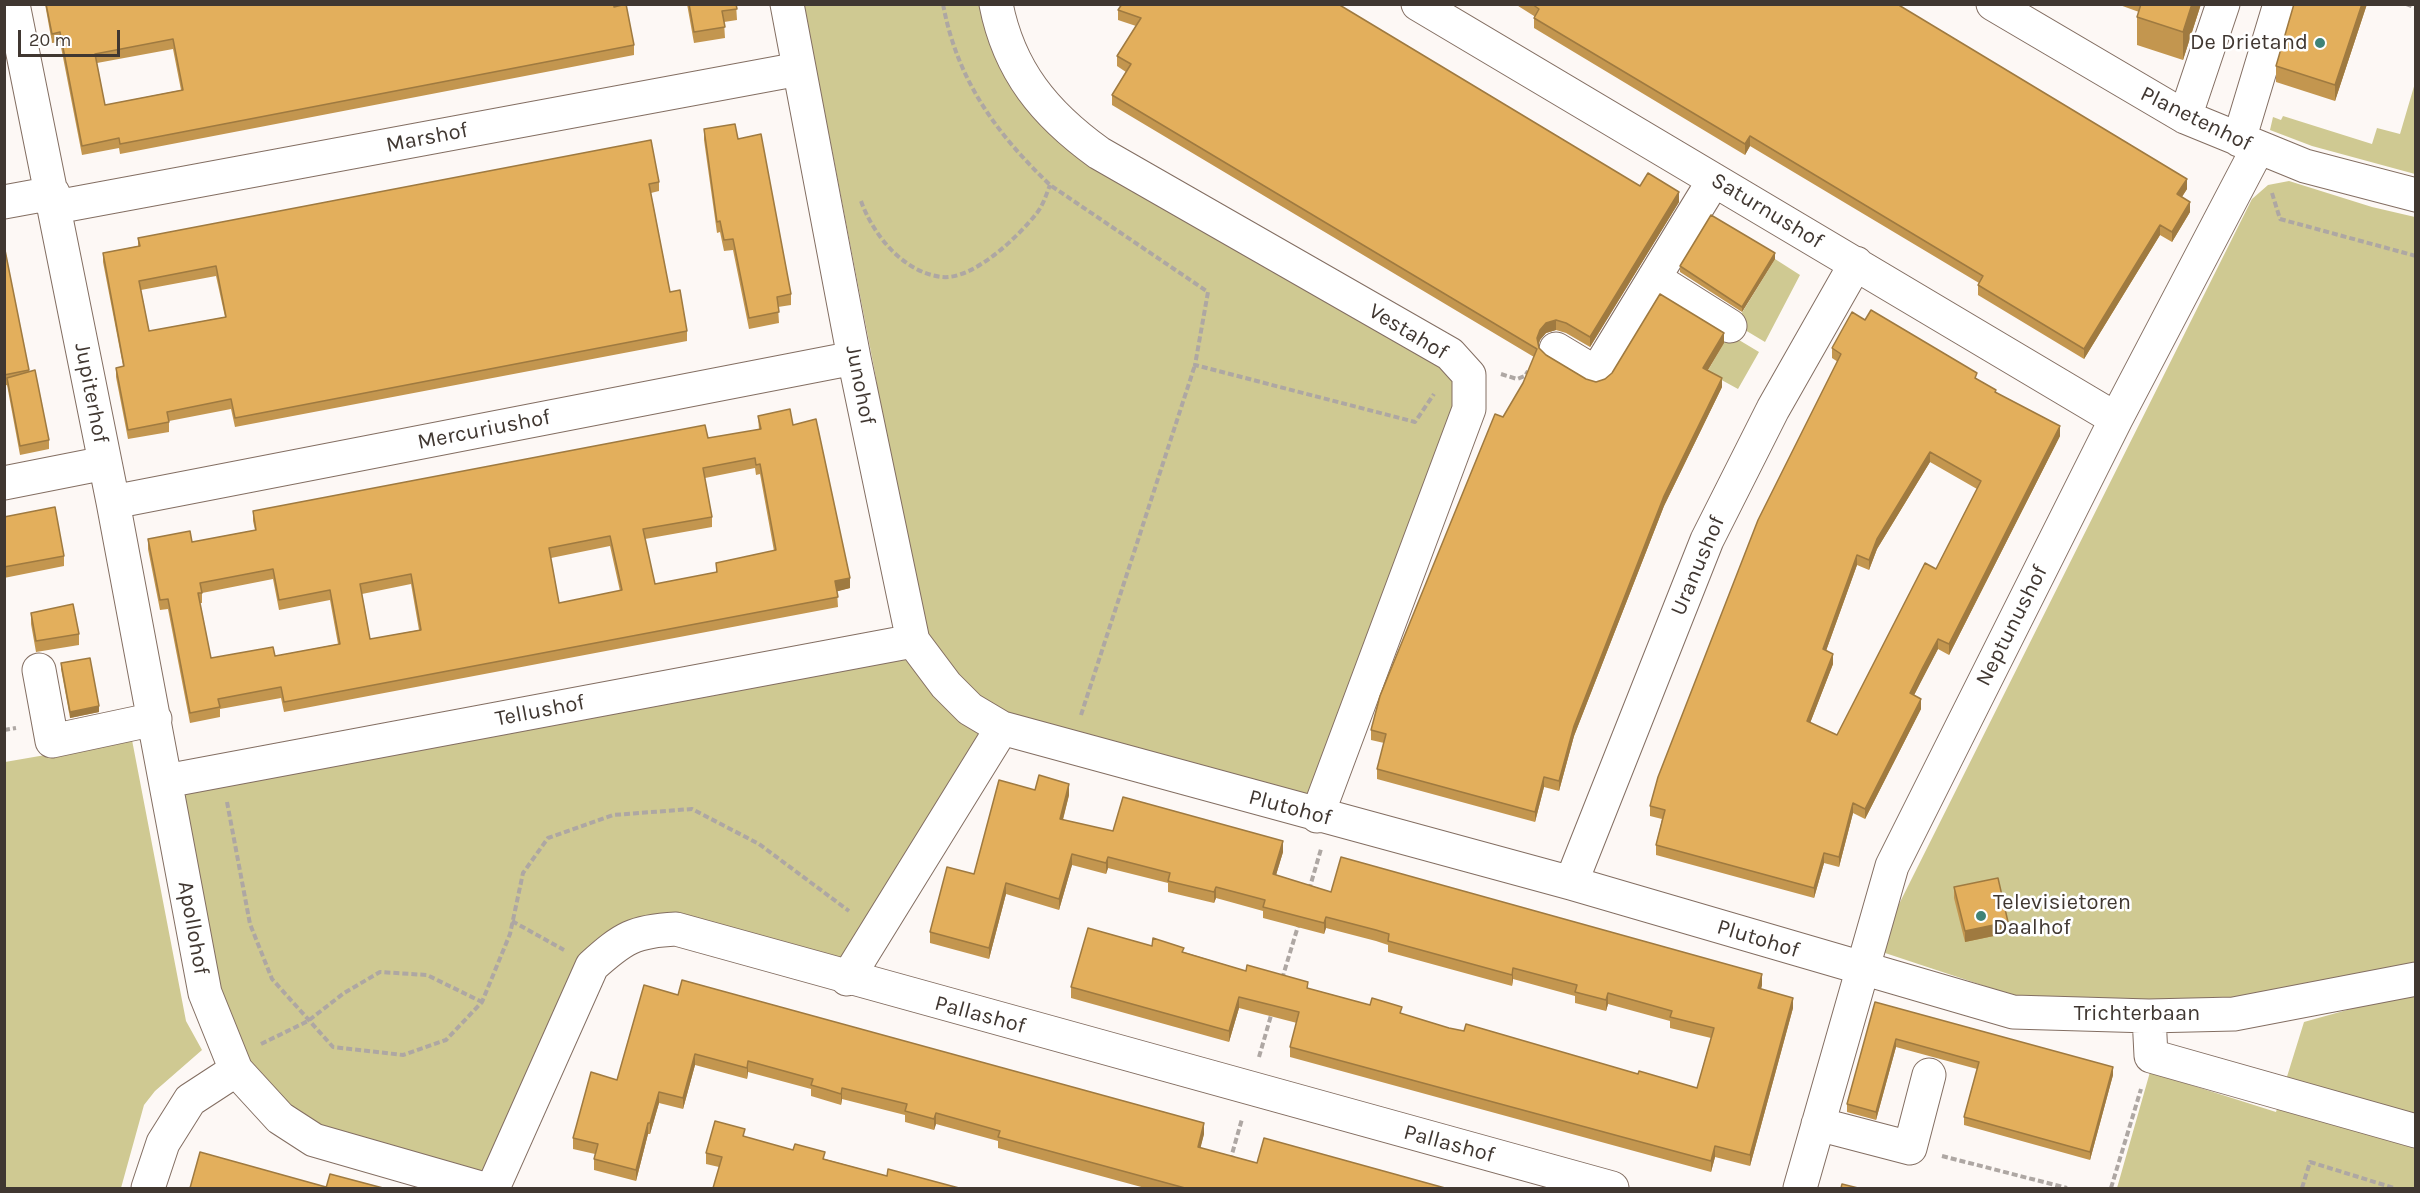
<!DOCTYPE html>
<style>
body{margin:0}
#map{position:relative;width:2420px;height:1193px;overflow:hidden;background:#fdf8f5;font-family:Karla,sans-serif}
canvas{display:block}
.frame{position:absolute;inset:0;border:6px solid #403731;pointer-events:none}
.scale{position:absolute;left:18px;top:30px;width:102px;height:27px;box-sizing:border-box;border:3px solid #403731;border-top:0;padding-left:8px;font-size:18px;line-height:21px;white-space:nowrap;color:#403731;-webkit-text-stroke:4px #fff;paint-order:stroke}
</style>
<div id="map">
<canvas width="2420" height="1193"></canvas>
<div class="frame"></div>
<div class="scale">20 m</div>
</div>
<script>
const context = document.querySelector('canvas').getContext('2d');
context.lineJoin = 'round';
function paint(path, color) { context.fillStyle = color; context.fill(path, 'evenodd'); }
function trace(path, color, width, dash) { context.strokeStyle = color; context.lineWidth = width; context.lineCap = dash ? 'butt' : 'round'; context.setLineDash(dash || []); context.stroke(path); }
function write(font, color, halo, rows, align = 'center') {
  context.font = font + ' Karla,sans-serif'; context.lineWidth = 5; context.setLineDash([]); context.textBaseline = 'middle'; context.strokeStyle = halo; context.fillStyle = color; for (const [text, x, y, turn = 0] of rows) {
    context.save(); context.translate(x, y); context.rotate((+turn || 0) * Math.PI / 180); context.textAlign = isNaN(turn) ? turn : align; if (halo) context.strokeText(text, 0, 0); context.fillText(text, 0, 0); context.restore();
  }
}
paint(new Path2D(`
 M804 5H983L1009 77 1464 372 1316 807 973 706 915 614 875 373Z
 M2415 83V174L2312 146 2270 130 2273 117 2281 120 2283 116 2372 144 2377 128 2400 134Z
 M2289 181 2372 207 2415 217V962L2213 1001 2039 1004 1876 950 2252 199 2268 185Z
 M1775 259 1800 275 1765 342 1735 324Z
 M1729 334 1759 352 1738 389 1707 372Z
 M909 655 989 734 843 970 630 923 485 1181 322 1135 240 1064 213 988 177 786Z
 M132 740 186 1021 202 1050 155 1091 144 1105 121 1188H5V762Z
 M2415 991V1188H2117L2150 1072 2276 1112 2304 1022Z`), '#cfc992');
const minor = new Path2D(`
 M13 4 113 502 205 993 236 1070 280 1118 314 1140 481 1188
 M787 4 854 358 913 641 946 685 970 709 1002 728
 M996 4C1009 71 1045 114 1099 153L1450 354 1469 375V409L1317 816
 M1418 4 2116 419
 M1993 4 2185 117 2305 166 2416 195
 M2185 117 2223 4
 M2239 140 2280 4
 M4 202 53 193
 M56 207 799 69
 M1654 278 1730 326
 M1556 349 1596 373 1714 180
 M4 483 105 463
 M113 502 854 358
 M39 670 52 741 155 719
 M166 781 913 641
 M1571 883 1707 540 1773 409 1856 263
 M847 979 1002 728 1571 883 2013 1012 2149 1016 2234 1014 2416 979
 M2149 1016 2151 1056 2416 1131
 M1818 1124 1910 1148 1929 1075
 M148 1188 163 1143 190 1100 236 1070
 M493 1188 592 966C623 938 634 931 676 929L1612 1188
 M1800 1188 1892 866 2116 419 2258 148`);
trace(minor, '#836e62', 35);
trace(new Path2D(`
 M943 4C957 80 996 133 1050 185L1208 292 1195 365 1415 422 1434 394
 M2406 4 2416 8
 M2272 193 2280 219 2416 256
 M861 201C873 235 904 273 942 277 973 280 1018 237 1036 214 1043 206 1046 195 1050 185
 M1501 374 1517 379 1525 376 1528 371
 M1081 715 1195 365
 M4 730 16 728
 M227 802 250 924 272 979 333 1047 403 1055 446 1040 482 1002 510 934 523 873 548 838 613 815 692 809 759 844 849 911
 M1309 890 1321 849
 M512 921 564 950
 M1282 979 1299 923
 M261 1044 308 1021 344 993 380 972 427 975 482 1002
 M1259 1057 1272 1012
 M1942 1156 2067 1188
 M1230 1161 1242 1119
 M2111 1188 2141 1089
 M2302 1188 2310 1162 2394 1188`), '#aea7a3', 4, [6, 3]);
trace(minor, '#fff', 33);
paint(new Path2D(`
 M45 4H614L634 45V55L120 154 119 148 82 155 60 42 52 43ZM173 49 181 90 105 105 97 63Z
 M687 4H736L737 20 724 22 725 38 694 43Z
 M1515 4H1897L2187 189 2182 197 2190 212 2172 242 2160 235 2084 359 1978 295V285L1979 283 1750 146 1745 155 1534 28V16Z
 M2117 4H2201L2183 60 2137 45V17L2139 12Z
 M2294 4H2367L2335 101 2276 82V66Z
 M1118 10 1640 186 1679 202 1590 347 1566 333 1556 330 1546 333 1540 340 1539 344V348L1546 355 1586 379 1596 382 1724 343 1708 370 1722 387 1664 506 1574 736 1559 791 1544 787 1535 822 1377 779V769L1384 743 1371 740V730L1503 417 1523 383 1534 357 1112 105V95L1126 72 1117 66V56L1136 26 1118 20Z
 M704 129 738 139 791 294V305L778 307 779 323 749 329 733 250 724 251 720 232 717 233 704 140Z
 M659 182V191L651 193 670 292 687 331V341L235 427 231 409 169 421V432L128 439 116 377V368L123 366 103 262V253L138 246V238ZM216 276 225 317 149 331 141 290Z
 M4 245 29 372 49 440V449L20 455 7 385 4 386Z
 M1775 259 1742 312 1680 272V266Z
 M1865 320 1977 380 1996 393 2060 436 1949 655 1938 649 1923 677 1914 695 1921 709 1865 819 1853 813 1839 867 1824 863 1814 898 1656 855V845L1662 819 1650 816V806L1838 362 1832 358V348ZM1930 462 1977 489 1936 569 1837 735 1810 723 1833 664 1826 651 1857 565 1869 570 1877 549Z
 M758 416 793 425 850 588 837 591 838 607 284 712 281 698 220 709V717L190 723 168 609 160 610 148 549V539L192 542 255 530 253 521V511L759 430ZM755 468 756 475 760 474 774 551 716 563V573L655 584 645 539 712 527V517L705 478ZM610 546 620 591 559 603 551 558ZM273 579 279 610 330 600 338 644 275 656 211 658 200 603H202V593ZM411 584 419 630 370 639 362 594Z
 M4 517 64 556V566L4 578Z
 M31 613 79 634V645L36 652 31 624Z
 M61 663 99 712 70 718 61 669Z
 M1035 790 1069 795 1063 820 1113 831 1283 852 1276 875 1331 892 1762 985 1761 989 1793 1008 1750 1166 1715 1157 1711 1172 1290 1057V1047L1297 1023 1239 1008 1229 1042 1071 998V987L1152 946 1184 952 1246 971 1402 1014 1449 1028 1697 1088 1711 1038 1670 1028V1021L1608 1004 1606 1011 1575 1003V996L1513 979 1512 986 1388 952V945L1376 941 1326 928 1324 934 1263 918V911L1216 898 1214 903 1168 892V883L1108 868 1106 874 1072 865 1059 910 1006 894 989 959 930 943V932L974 874Z
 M1954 887 2008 933 1965 942 1954 898Z
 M678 995 1204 1134 1200 1148 1257 1163 1445 1188H1145L998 1148V1141L936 1124 934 1130 905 1122V1115L842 1099 841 1105 811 1096V1089L748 1072 747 1079 695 1065 683 1109 659 1103 650 1134H648L636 1181 594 1170V1159L595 1154 573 1149V1138L617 1080Z
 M1875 1002 2113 1075 2090 1160 1964 1125V1117L1977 1069 1896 1047 1876 1120 1847 1112V1104Z
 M745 1137 887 1176 959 1188 719 1167 706 1164V1153Z`), '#c3964f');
paint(new Path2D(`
 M2192 4H2201L2183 60V32Z
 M2362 4H2367L2335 101V85Z
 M1750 136V146L1745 155V144Z
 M2187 179V189L2177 204V194Z
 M1679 192V202L1590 347V337Z
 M2190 202V212L2172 242V232Z
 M2160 225V235L2084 359V349Z
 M1775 253V259L1742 312V307Z
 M1556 320V330L1546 333 1540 340 1537 348V338L1540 330 1546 323Z
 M1724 333V343L1703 378V368Z
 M1722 378V387L1664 506 1574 736 1559 791V781L1574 726 1664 496Z
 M2060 426V436L1949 655V644Z
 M1930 452V462L1877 549 1869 570V560L1877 539Z
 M1857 555V565L1823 659V649Z
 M850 578V588L835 592V581Z
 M1938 639V649L1910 703V693Z
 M1833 654V664L1807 731V721Z
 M1921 699V709L1865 819V809Z
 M99 706V712L70 718V712Z
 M1544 777V787L1535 822V812Z
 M1069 784V795L1060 830V819Z
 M1853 803V813L1839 867V857Z
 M1283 841V852L1273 885V874Z
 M1824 853V863L1814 898V888Z
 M1072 854V865L1059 910V899Z
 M1108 857V868L1106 874V863Z
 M1006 883V894L989 959V948Z
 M1216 887V898L1214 903V892Z
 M1326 917V928L1324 934V923Z
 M2008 922V933L1965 942V931Z
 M1513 968V979L1512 986V975Z
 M1762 974V985L1758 999V988Z
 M1608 993V1004L1606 1011V1000Z
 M1239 997V1008L1229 1042V1031Z
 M1793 998V1008L1750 1166V1155Z
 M1896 1039V1047L1876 1120V1112Z
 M695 1054V1065L683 1109V1098Z
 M748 1061V1072L747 1079V1068Z
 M2113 1067V1075L2090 1160V1152Z
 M842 1088V1099L841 1105V1094Z
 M659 1092V1103L650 1134V1123Z
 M936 1113V1124L934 1130V1119Z
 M648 1123V1134L636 1181V1170Z
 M1204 1123V1134L1198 1158V1147Z
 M1715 1146V1157L1711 1172V1161Z`), '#9f7a40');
const building = new Path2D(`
 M46 4H614V7L626 4 634 45 120 144 119 138 82 146 60 32 52 34ZM173 39 183 90 105 105 95 54Z
 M689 4H736L737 9 722 11 725 27 694 32Z
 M1122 4H1338L1640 186 1648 173 1679 192 1590 337 1566 323 1556 320 1546 323 1540 330 1537 338 1539 348 1546 355 1586 379 1596 382 1605 379 1612 373 1660 294 1724 333 1703 368 1722 378 1664 496 1574 726 1559 781 1544 777 1535 812 1377 769 1386 734 1371 730 1380 696 1495 414 1503 417 1523 383 1537 349 1112 95 1131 64 1117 56 1141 18 1118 10Z
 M1532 4H1897L2187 179 2177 194 2190 202 2172 232 2160 225 2084 349 1978 285 1983 276 1750 136 1745 144 1534 18 1539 9Z
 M2141 4H2192L2183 32 2137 17Z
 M2294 4H2362L2335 85 2276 66Z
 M735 124 738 139 761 134 791 294 777 297 779 312 749 318 733 239 724 240 720 221 717 222 704 129Z
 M651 140 659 182 649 184 670 292 680 290 687 331 235 418 231 399 167 412 169 422 128 430 116 368 124 366 103 253 140 246 138 238ZM216 266 226 317 149 331 139 281Z
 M1711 215 1775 253 1742 307 1680 266Z
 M4 245 29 370 4 375Z
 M1871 310 1977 373 1975 378 1996 390 1995 392 2060 426 1949 644 1938 639 1923 667 1910 693 1921 699 1865 809 1853 803 1839 857 1824 853 1814 888 1656 845 1665 810 1650 806 1658 777 1758 520 1841 354 1832 348 1852 312 1865 320ZM1930 452 1981 481 1936 569 1925 563 1837 735 1807 721 1833 654 1823 649 1857 555 1869 560 1877 539Z
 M35 370 49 440 20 446 7 378Z
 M790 409 793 425 816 419 850 578 835 581 838 597 284 702 281 687 218 699 220 707 190 713 168 599 160 600 148 539 190 531 192 542 256 530 253 511 705 425 708 438 761 429 758 416ZM755 458 756 465 760 464 776 550 716 563 717 572 655 584 643 529 712 517 703 468ZM610 536 622 590 559 603 549 548ZM273 569 279 600 330 590 340 644 275 656 273 647 211 658 198 593H202L200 583ZM411 574 421 630 370 639 360 584Z
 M55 507 64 556 4 567V517Z
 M73 604 79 634 36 641 31 613Z
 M90 658 99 706 70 712 61 663Z
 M1039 775 1069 784 1060 819 1113 831 1123 797 1283 841 1273 874 1331 892 1341 857 1762 974 1758 988 1793 998 1750 1155 1715 1146 1711 1161 1290 1047 1299 1012 1239 997 1229 1031 1071 987 1088 928 1152 946 1153 938 1184 948 1182 952 1246 971 1247 965 1308 982 1307 988 1370 1005 1372 998 1402 1007 1400 1013 1449 1028 1464 1031 1466 1024 1638 1074 1639 1071 1697 1088 1714 1028 1670 1017 1672 1011 1608 993 1606 1000 1575 992 1577 985 1513 968 1512 975 1388 941 1389 934 1376 930 1326 917 1324 923 1263 907 1265 900 1216 887 1214 892 1168 881 1170 873 1108 857 1106 863 1072 854 1059 899 1006 883 989 948 930 932 947 867 974 874 999 780 1035 790Z
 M1998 878 2008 922 1965 931 1954 887Z
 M682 980 1204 1123 1198 1147 1257 1163 1264 1138 1445 1188H1185L998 1137 1000 1131 936 1113 934 1119 905 1111 907 1104 842 1088 841 1094 825 1089 811 1085 813 1079 748 1061 747 1068 695 1054 683 1098 659 1092 650 1123H648L636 1170 594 1159 598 1144 573 1138 591 1072 617 1080 644 985 678 995Z
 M1875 1002 2113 1067 2090 1152 1964 1117 1979 1062 1896 1039 1876 1112 1847 1104Z
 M715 1121 745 1129 743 1136 793 1150 795 1144 825 1152 823 1159 887 1176 888 1169 959 1188H713L722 1157 706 1153Z
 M200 1152 326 1187 325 1188H190Z
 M330 1174 383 1188H326Z
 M1842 1184 1858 1188H1841Z`);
paint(building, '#e3af5c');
trace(building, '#9f7a40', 1.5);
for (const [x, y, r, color] of [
 [2320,43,6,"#3f8377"],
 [1981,916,6,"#3f8377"]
]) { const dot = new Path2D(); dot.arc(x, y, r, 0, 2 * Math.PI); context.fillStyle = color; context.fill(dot); trace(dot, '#fff', 2); }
write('22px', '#403731', '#fff', [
 ["De Drietand",2308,43],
 ["Televisietoren",1993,903,"left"],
 ["Daalhof",1993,928,"left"]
], 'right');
write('22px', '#403731', '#fff', [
 ["Planetenhof",2196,119,26],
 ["Marshof",427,138,-11],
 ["Saturnushof",1767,211,31],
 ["Vestahof",1408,332,31],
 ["Junohof",860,385,79],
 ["Jupiterhof",91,393,79],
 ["Mercuriushof",484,430,-11],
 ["Uranushof",1698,566,-67],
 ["Neptunushof",2012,626,-63],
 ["Tellushof",540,711,-11],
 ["Plutohof",1290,808,15],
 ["Apollohof",193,928,80],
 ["Plutohof",1758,939,17],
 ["Trichterbaan",2137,1014],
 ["Pallashof",980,1015,15],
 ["Pallashof",1449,1144,15]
]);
</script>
